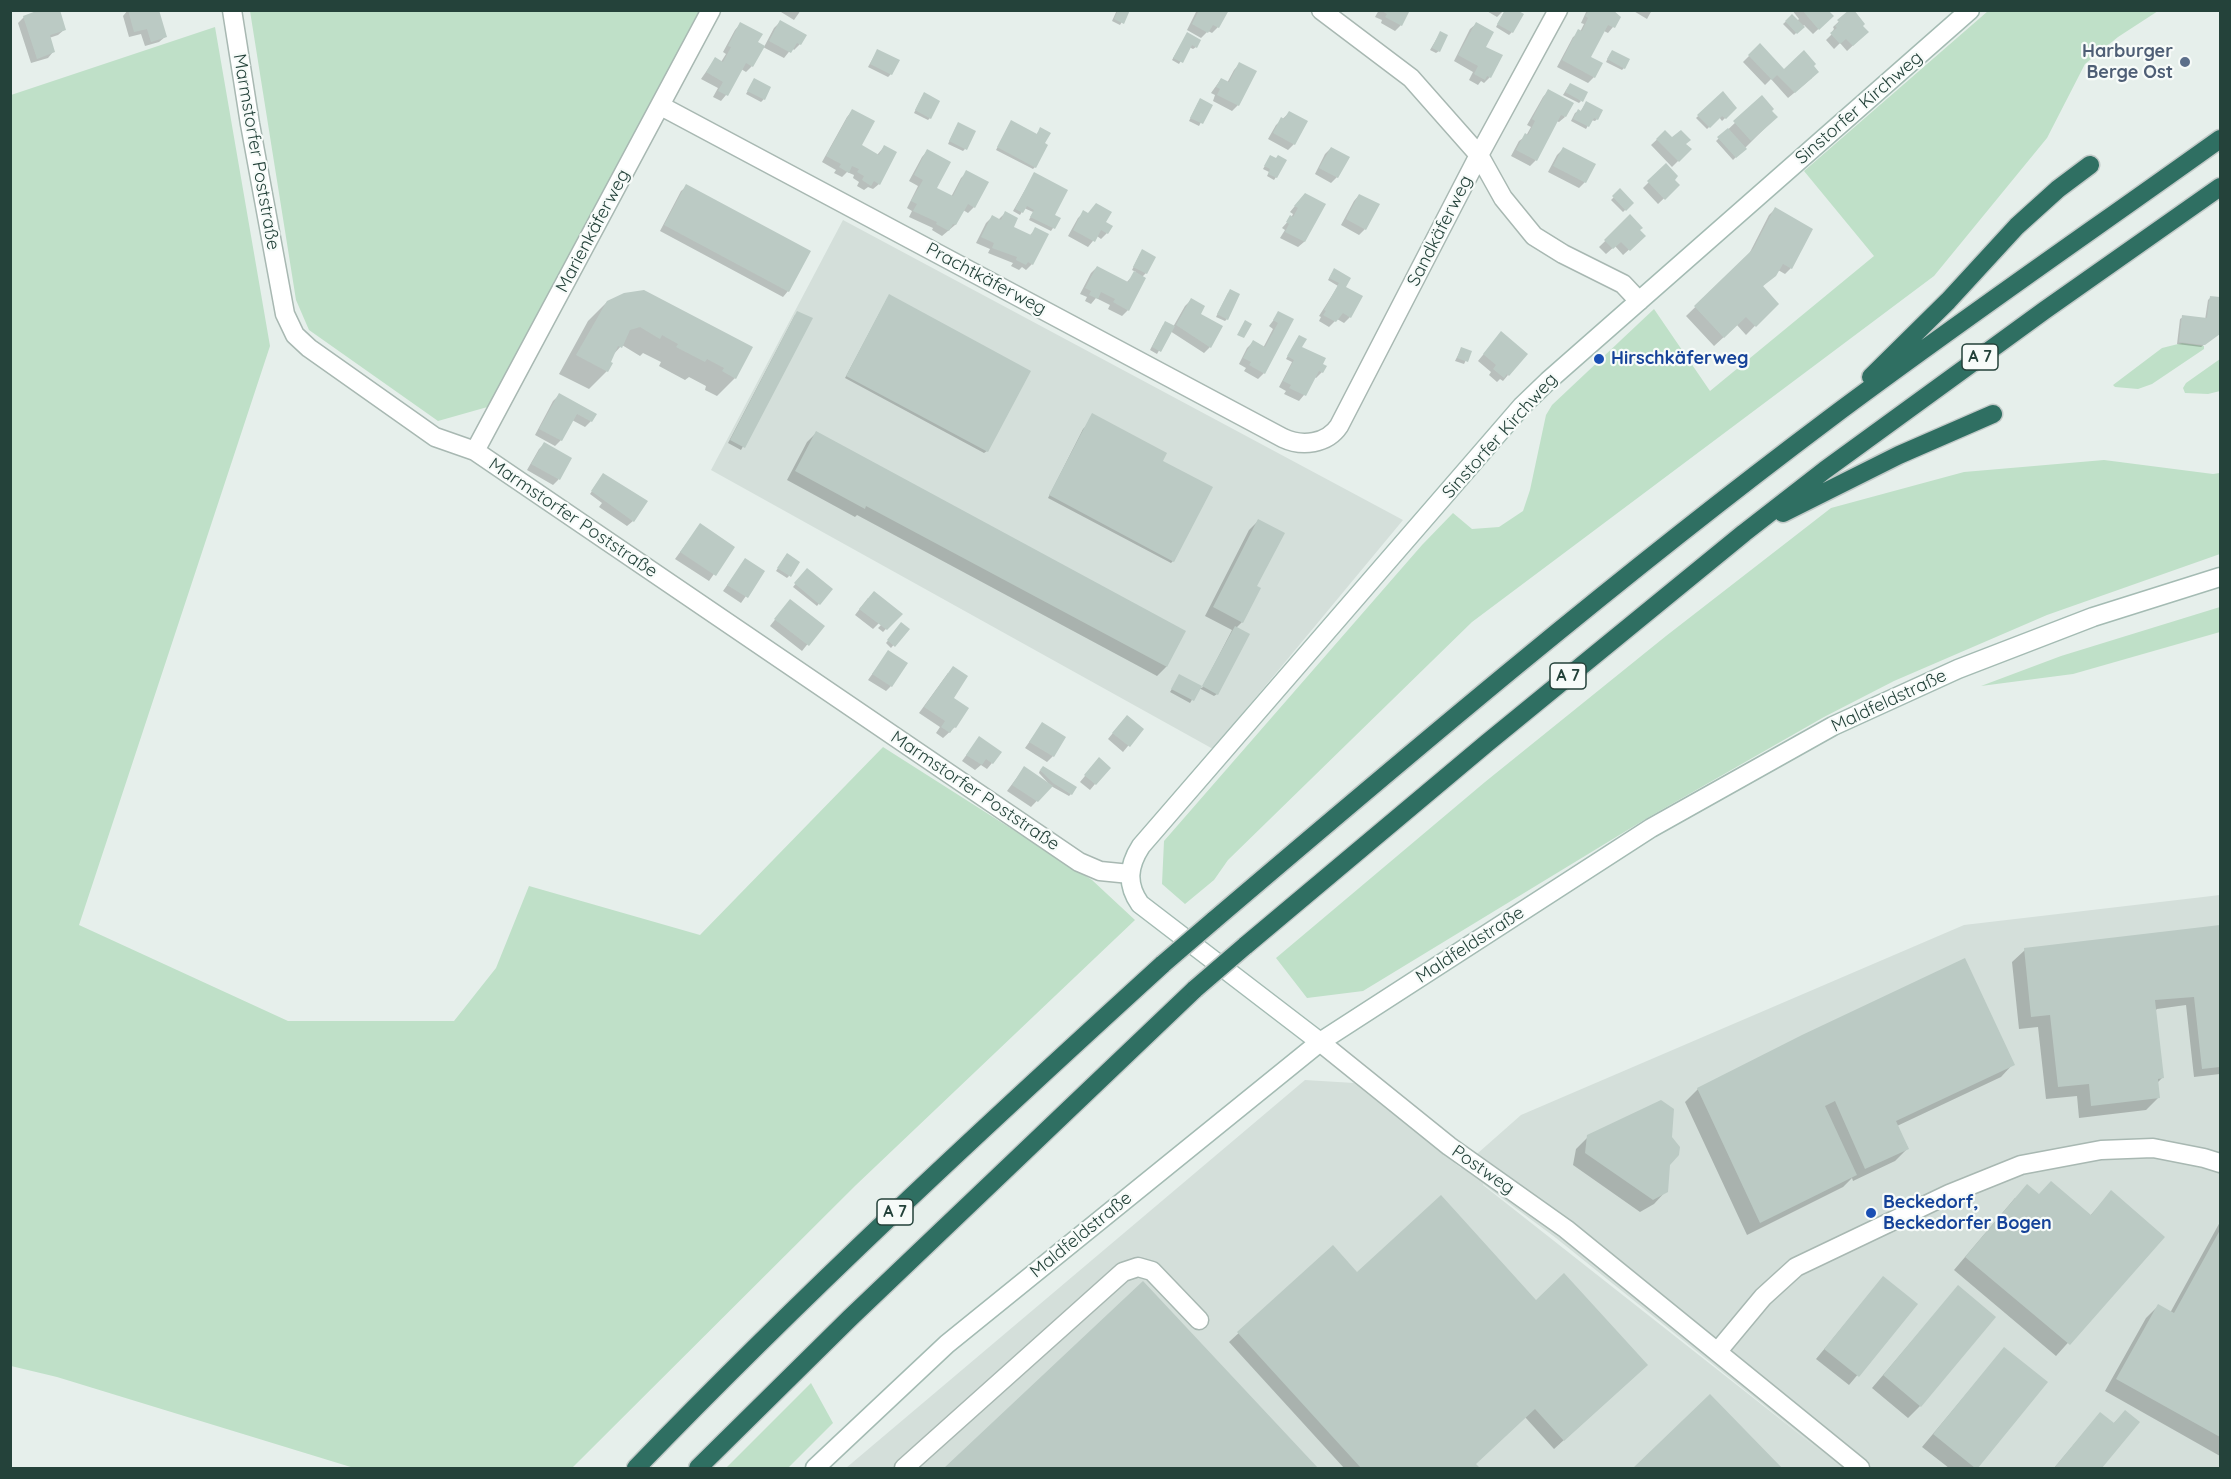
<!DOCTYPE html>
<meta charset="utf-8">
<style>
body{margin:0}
#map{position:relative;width:2231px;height:1479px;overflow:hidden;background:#e6efeb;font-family:Quicksand,sans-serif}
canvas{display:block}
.frame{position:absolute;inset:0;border:12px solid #24423a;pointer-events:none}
</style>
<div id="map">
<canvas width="2231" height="1479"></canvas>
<div class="frame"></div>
</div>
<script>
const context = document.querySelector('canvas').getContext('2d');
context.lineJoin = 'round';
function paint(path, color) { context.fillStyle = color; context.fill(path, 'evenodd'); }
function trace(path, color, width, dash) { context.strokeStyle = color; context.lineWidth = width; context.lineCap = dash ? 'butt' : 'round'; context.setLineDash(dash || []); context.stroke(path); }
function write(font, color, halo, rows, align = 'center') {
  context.font = font + ' Quicksand,sans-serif'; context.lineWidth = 4.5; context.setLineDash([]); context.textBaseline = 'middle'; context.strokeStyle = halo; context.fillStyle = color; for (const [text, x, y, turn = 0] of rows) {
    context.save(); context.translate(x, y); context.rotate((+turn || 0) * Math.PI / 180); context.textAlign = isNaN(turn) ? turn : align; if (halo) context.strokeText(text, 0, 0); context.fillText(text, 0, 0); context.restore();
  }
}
paint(new Path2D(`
 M843 220 1403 520 1213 749 711 470Z
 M2220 895V1468H846L1305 1080 1354 1083 1461 1168 1521 1115 1964 925ZM1483 1184 1556 1238 1822 1452 1483 1185Z`), '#d4dfda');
paint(new Path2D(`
 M250 11H699L491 406 438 421 309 330 296 300Z
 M1988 11H2158L2118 37 2085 64 2047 138 1934 276 1472 622 1228 860 1214 880 1185 904 1162 884 1164 841 1422 545 1453 513 1472 529 1499 527 1523 511 1530 490 1546 415 1552 405 1654 309 1710 391 1874 256 1804 171Z
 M215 27 270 346 79 925 288 1021H454L496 968 529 886 700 935 883 747 1092 880 1135 920 856 1185 572 1468H354L57 1377 11 1366V95Z
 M2182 343 2204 346V349L2152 384 2138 389 2115 387 2113 385 2162 348Z
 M2220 359V391L2208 394 2185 393 2183 388 2186 383Z
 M2104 460 2213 474 2220 473V554L2047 615 1894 681 1824 717 1649 817 1363 991 1307 998 1276 958 1485 782 1666 636 1831 508 1964 472Z
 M2220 607V632L2073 674 1981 686 2061 656Z
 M811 1383 833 1423 788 1468H726Z`), '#bfe0c8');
paint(new Path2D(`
 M128 10 165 37 159 42 145 46 141 34 129 37 123 16Z
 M782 10H801L794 20 781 12Z
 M1117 10H1129L1120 25 1112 21Z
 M1197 10H1227L1218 27 1212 33 1208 31 1201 38 1187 30Z
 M1379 10H1408L1401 25 1395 31 1381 23 1382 20 1375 17Z
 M1485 10H1504L1497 17Z
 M1505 10 1512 32 1509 35 1496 27Z
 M1587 10H1608L1613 27 1608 33 1604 31 1589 57 1594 77 1588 83 1557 67 1573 37 1580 32 1584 24 1581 23Z
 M1632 10H1652L1647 19Z
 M1826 10 1832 16 1813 34 1804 25 1794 35 1783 24 1792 16 1797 21 1799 19 1792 10Z
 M1851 10 1861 38 1847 51 1840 43 1834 49 1826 40 1832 34 1831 33 1834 29 1833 27Z
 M24 17 64 30 58 35 49 38 53 52 48 58 31 63 18 23Z
 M780 22 800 44 794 50 792 48 784 58 763 47 752 66 746 72 741 69 726 95 721 101 713 97 718 88 701 79 715 59 721 62 726 54 723 52 735 30 740 24 756 43 764 47 774 28Z
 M1476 24 1484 48 1490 77 1484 83 1481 81 1478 85 1469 80 1473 72 1454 61 1470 29Z
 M1440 33 1439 51 1436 53 1430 50Z
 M1187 34 1196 47 1193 49 1189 47 1179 64 1172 60Z
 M1760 45 1784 71 1812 66V78L1788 98 1771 79 1765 85 1743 62Z
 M877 51 891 74 888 77 868 67Z
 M1610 54 1624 68 1622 70 1606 62Z
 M1239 64 1238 105 1232 111 1213 101 1215 95 1211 93 1221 79 1227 83 1234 70Z
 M752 83 764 99 761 102 746 94Z
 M1568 87 1581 101 1579 103 1563 95Z
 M1548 91 1565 117 1559 122 1556 121 1536 160 1530 166 1511 156 1519 141 1526 136 1531 127 1527 125 1543 97Z
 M1723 93 1735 108 1722 121 1719 117 1707 129 1696 118Z
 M922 97 930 118 928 120 914 113Z
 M1762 97 1776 117 1733 160 1716 141Z
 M1198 103 1210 105 1199 126 1189 121Z
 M1586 103 1597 119 1595 121 1591 120 1586 129 1571 121 1575 113 1578 111 1580 112Z
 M852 111 860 146 877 155 884 147 879 184 873 189 868 187 864 190 857 186 859 182 853 178 854 175 847 172 842 177 834 173 836 170 822 162 847 117Z
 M1289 113 1294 144 1288 150 1268 139 1276 125Z
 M1009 125 1036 135 1038 132 1035 167 1033 169 996 150Z
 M956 127 965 149 963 151 948 144Z
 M1665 132 1672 139 1684 144 1690 149 1672 167 1651 145Z
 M1331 148 1337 177 1331 183 1315 174 1325 154Z
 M1563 149 1585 182 1579 188 1548 172 1557 155Z
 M927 151 935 188 951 197 961 178 967 172 974 207 968 213 963 210 955 225 942 236 932 230 933 228 909 217 912 211 907 208 918 186 909 181 922 157Z
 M1270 157 1275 160 1276 177 1274 180 1267 176 1269 172 1263 169Z
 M1666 165 1673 180 1678 185 1658 204 1643 188Z
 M1034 174 1053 216 1059 219 1051 231 1029 220 1033 212 1024 208 1020 215 1013 211Z
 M687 186 788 291 783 297 660 231 681 191Z
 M1620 191 1632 203 1623 212 1611 200Z
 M1359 195 1365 229 1359 235 1341 225 1354 201Z
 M1299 201 1324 205 1304 242 1298 247 1280 238 1285 230 1282 228 1291 218 1293 214 1290 212Z
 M1775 209 1791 268 1785 274 1778 270 1762 287 1777 303 1746 335 1737 325 1714 346 1686 316 1748 256 1769 215Z
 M1084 212 1104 223 1107 233 1101 239 1097 236 1088 247 1068 236 1078 218Z
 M1005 213 1012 227 1029 236 1036 229 1032 264 1026 270 1022 267 1019 270 1011 266 1013 263 988 253 990 249 976 243 986 223 992 217 998 220Z
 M1630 217 1644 236 1623 255 1615 246 1606 254 1599 247Z
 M1140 254 1146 273 1142 277 1128 310 1122 316 1108 309 1110 305 1096 298 1091 304 1085 301 1087 297 1080 294 1091 273 1097 267 1126 283 1136 272 1132 270Z
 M1332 273 1344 288 1350 317 1344 323 1337 319 1329 327 1319 321 1321 317 1319 316 1338 286 1328 280Z
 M1228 293 1227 319 1225 321 1216 317Z
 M2211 297 2220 299V333L2201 347 2177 344 2180 319 2183 317 2205 320 2208 300Z
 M887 299 987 451 984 453 845 378Z
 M1191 300 1210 347 1204 353 1170 331 1157 354 1150 350 1163 325 1173 327 1185 306Z
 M607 302 751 347 735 378 717 396 705 390 706 386 689 377 685 380 659 366 661 362 643 353 640 356 622 345 612 356 607 371 589 389 559 374 588 321Z
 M1279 313 1292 320 1264 373 1258 379 1244 371 1246 368 1239 364 1247 348 1253 342 1263 348 1273 329 1269 326Z
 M795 315 811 319 741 450 728 443Z
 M1299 336 1301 347 1322 372 1316 378 1314 377 1304 395 1299 401 1284 394 1286 391 1279 387 1292 362 1286 359Z
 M1496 339 1508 375 1503 381 1500 379 1497 382 1489 375 1491 372 1478 361Z
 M1461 349 1470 352 1464 364 1455 361Z
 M559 395 591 421 585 427 572 420 561 440 555 446 535 435 553 401Z
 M1087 425 1161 460 1173 561 1171 563 1048 498 1083 429Z
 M816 433 1184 632 1166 667 1157 676 857 515 855 517 787 480 807 442Z
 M544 444 570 459 558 480 553 485 527 470 539 449Z
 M601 478 633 521 627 526 599 507 602 503 590 494Z
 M1258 521 1242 622 1236 628 1217 694 1214 696 1199 688 1190 703 1170 692 1180 676 1202 688 1232 630 1205 616 1249 530Z
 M700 525 733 547 709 581 675 559Z
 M785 557 789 576 787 578 776 571Z
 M745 560 763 572 741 603 723 591Z
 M807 570 831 589 817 606 793 587Z
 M868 598 900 614 883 632 878 628 883 623H879L873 629 855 615Z
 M785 607 822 626 802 651 770 626Z
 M899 627 907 629 891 648 886 643Z
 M888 652 891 686 886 691 868 680Z
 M948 673 955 727 943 738 936 733 940 727 919 713Z
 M1121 723 1142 729 1123 752 1108 739Z
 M1042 724 1053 756 1047 762 1025 748Z
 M979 738 992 763 987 769 981 765 975 770 962 761Z
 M1094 765 1095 784 1090 790 1080 782Z
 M1024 768 1049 784 1039 773 1040 770 1071 794 1069 796 1051 786 1031 807 1007 791Z
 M2220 926V1074L2194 1077 2186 1005 2157 1009 2155 1011 2162 1078 2157 1083 2158 1098 2146 1110 2079 1118 2077 1096 2046 1099 2038 1027 2019 1029 2012 962 2025 950Z
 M2013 1064 2001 1077 1897 1126 1908 1148 1895 1161 1853 1181 1852 1178 1843 1187 1747 1235 1685 1102 1698 1089Z
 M1588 1137 1668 1164 1666 1191 1654 1204 1640 1212 1573 1165 1576 1149Z
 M2111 1192 2163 1237 2056 1356 1954 1270 2015 1198 2038 1196 2090 1216Z
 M2220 1222V1456L2105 1391 2146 1318 2158 1306 2170 1313Z
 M1332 1247 1357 1274 1535 1302 1637 1374 1554 1449 1525 1417 1474 1464 1478 1468H1344L1229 1342Z
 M1883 1278 1916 1305 1849 1385 1816 1359Z
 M1143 1284 1316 1468H946Z
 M1958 1287 1920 1406 1908 1418 1872 1388Z
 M2004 1349 2046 1383 1976 1468H1949L1922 1447Z
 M1710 1396 1780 1468H1635Z
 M2125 1412 2138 1422 2100 1468H2054L2100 1414 2113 1424Z`), '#0003');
paint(new Path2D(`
 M39 10H60L66 30 50 35 55 52 37 59 23 16Z
 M128 10H159L167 37 151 42 147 29 134 32Z
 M1118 10H1130L1124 24 1114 19Z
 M1199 10H1229L1219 28 1213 25 1208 33 1192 24Z
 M1380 10H1410L1402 26 1385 17 1387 14Z
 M1501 10H1517L1524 14 1513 33 1497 24 1504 12Z
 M1589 10H1613L1621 17 1615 28 1608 25 1591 57 1603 63 1595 78 1562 60 1578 29 1582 31 1588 18 1585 16Z
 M1802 10H1828L1834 16 1819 30Z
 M1849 10H1854L1865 24 1863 26 1869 32 1853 46 1846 39 1840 44 1830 33 1837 28 1835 26 1839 22 1837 20Z
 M1792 14 1805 27 1797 34 1785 21Z
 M780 20 807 35 801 45 797 43 791 53 769 41Z
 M740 22 763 34 758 42 765 46 753 67 746 63 728 96 718 91 723 82 706 72 715 57 723 62 731 47 728 46Z
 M1476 22 1494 32 1486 47 1503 55 1491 78 1487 76 1485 80 1474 74 1478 66 1458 55Z
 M1440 31 1448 35 1440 52 1432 48Z
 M1187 32 1201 40 1197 48 1192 45 1183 63 1173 58Z
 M1760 43 1784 69 1804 50 1816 64 1814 66 1819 72 1795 93 1777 75 1772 80 1748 55Z
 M877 49 900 60 892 75 870 64Z
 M1612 50 1630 59 1625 69 1607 59Z
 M1239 62 1257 71 1239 106 1217 95 1220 89 1216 87 1221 78 1229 82Z
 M754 78 771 87 765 100 747 91Z
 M1570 83 1588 92 1583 102 1565 92Z
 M1548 89 1574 103 1566 117 1561 115 1537 161 1516 150 1525 133 1528 135 1535 121 1532 119Z
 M1723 91 1737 108 1726 119 1722 116 1710 128 1697 115Z
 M924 92 940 101 931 119 915 110Z
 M1762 95 1774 109 1772 111 1778 117 1751 141 1733 121Z
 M1200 98 1213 105 1203 124 1190 118Z
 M1586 101 1603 110 1598 120 1594 118 1589 127 1573 119 1578 109 1581 111Z
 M852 109 875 121 862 145 879 155 884 145 897 152 880 185 874 181 871 186 862 180 864 176 857 172 859 169 852 166 849 173 839 167 841 164 826 156Z
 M1289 111 1308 121 1295 145 1273 133 1281 117 1284 119Z
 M1011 120 1037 134 1040 127 1051 133 1045 143 1048 145 1036 168 997 147Z
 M958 122 976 131 967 150 949 141Z
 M1728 128 1747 149 1736 158 1717 137Z
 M1665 130 1672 137 1681 130 1691 140 1686 144 1692 149 1679 162 1656 139Z
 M1331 147 1350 157 1338 178 1319 168Z
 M1563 147 1596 164 1586 183 1553 166Z
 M927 149 951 162 937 188 953 196 966 170 989 182 975 208 968 204 956 225 953 224 949 231 936 224 937 222 913 211 917 204 911 201 923 180 914 175Z
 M1270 155 1276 158 1278 155 1287 160 1277 178 1268 174 1270 169 1264 166Z
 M1666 163 1678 176 1675 180 1680 185 1665 200 1647 181Z
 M1034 172 1068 190 1055 215 1061 218 1055 229 1030 217 1034 210 1027 206 1023 213 1015 209Z
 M686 184 811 251 789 292 664 225Z
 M1620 188 1634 203 1626 211 1612 196Z
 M1305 193 1326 204 1305 242 1285 232 1289 224 1286 222 1290 215 1293 217 1298 208 1294 206Z
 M1359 194 1380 204 1366 230 1346 219Z
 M1096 203 1112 212 1106 222 1113 226 1108 234 1101 230 1095 242 1073 230 1083 210 1088 213Z
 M1775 207 1813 229 1792 269 1783 264 1776 276 1763 286 1779 304 1756 327 1746 317 1724 338 1694 306 1753 249Z
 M1005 211 1018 218 1014 227 1031 235 1035 227 1049 234 1033 265 1028 262 1026 265 1016 260 1017 257 992 248 994 243 981 237 992 215 1001 220Z
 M1630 214 1643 228 1640 230 1646 236 1630 251 1621 242 1613 249 1604 240Z
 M1142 249 1156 257 1147 274 1133 267Z
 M1097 266 1128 282 1134 271 1146 278 1129 311 1113 302 1115 299 1101 292 1098 299 1089 295 1091 291 1085 288Z
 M1334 268 1351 278 1346 287 1363 296 1351 318 1343 313 1336 322 1323 315 1326 311 1324 310 1339 283 1329 278Z
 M1230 289 1240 294 1228 320 1217 314Z
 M644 290 753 347 736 379 722 371 724 368 707 359 705 362 676 347 678 344 662 335 660 339 640 327 630 330 622 348 618 346 611 362 613 363 608 372 576 355 607 301 624 293Z
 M889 294 1031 371 988 452 846 376Z
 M2210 296 2220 297V334L2205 345 2179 342 2182 315 2207 318Z
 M1191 298 1205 306 1201 314 1223 326 1211 348 1176 325Z
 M797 311 813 318 745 448 730 440Z
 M1278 311 1294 319 1265 374 1249 365 1251 362 1243 358 1253 340 1265 347 1278 323 1273 320Z
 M1245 320 1252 324 1244 338 1237 335Z
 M1165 321 1175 326 1161 352 1152 347Z
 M1501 331 1528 354 1509 376 1507 374 1504 378 1493 369 1496 365 1483 354Z
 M1299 335 1307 339 1302 347 1326 358 1323 364 1327 366 1323 373 1319 371 1306 396 1289 388 1291 385 1283 381 1294 360 1287 356Z
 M1461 347 1472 351 1468 362 1457 358Z
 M559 393 597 414 592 422 577 414 562 441 539 429Z
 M1092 413 1167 453 1163 461 1213 487 1174 562 1049 495Z
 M816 431 1186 631 1167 667 866 506 865 509 795 471Z
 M544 442 572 458 560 480 531 464Z
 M603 473 648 501 634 522 591 491Z
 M1258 519 1285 533 1257 586 1261 588 1243 623 1213 607Z
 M700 523 735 547 716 576 680 552Z
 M787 553 800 562 791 577 777 568Z
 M745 558 765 571 748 598 727 585Z
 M807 568 833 589 820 605 794 583Z
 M874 591 903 614 887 630 859 609Z
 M790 599 825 626 809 646 774 619Z
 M901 622 910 629 895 647 887 640Z
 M1235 626 1250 634 1218 695 1202 686 1194 701 1171 689 1179 674 1202 686Z
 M888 650 908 663 892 687 872 674Z
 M953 666 968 676 954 698 969 708 956 728 954 727 950 733 941 727 945 721 924 707Z
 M1127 715 1144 729 1130 747 1112 733Z
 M1042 722 1066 737 1054 757 1029 742Z
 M979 736 1002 752 993 764 986 759 982 765 966 755Z
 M1099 757 1111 768 1096 785 1084 775Z
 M1024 766 1053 786 1038 802 1012 785Z
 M1043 766 1077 787 1072 795 1053 783 1040 770Z
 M2220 925V1067L2202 1069 2194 997 2155 1000 2164 1078 2158 1079 2160 1098 2091 1106 2089 1084 2058 1087 2050 1015 2031 1017 2024 948Z
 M1965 958 2015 1065 1896 1121 1909 1149 1865 1169 1835 1101 1825 1106 1857 1175 1760 1223 1697 1088 1802 1035Z
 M1661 1100 1674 1109 1672 1137 1680 1147 1679 1155 1670 1165 1668 1192 1653 1200 1585 1153 1587 1135Z
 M2051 1181 2091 1215 2111 1190 2165 1237 2070 1345 1965 1257 2027 1184 2039 1194Z
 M1441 1195 1536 1300 1564 1273 1648 1365 1564 1441 1535 1409 1476 1464 1480 1468H1361L1237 1332 1333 1245 1357 1272Z
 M2220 1230V1437L2116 1379 2158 1304 2174 1313Z
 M1883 1276 1918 1304 1859 1377 1824 1349Z
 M1143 1281 1318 1468H944Z
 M1958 1285 1996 1317 1921 1407 1883 1375Z
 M2004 1347 2048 1382 1978 1468H1975L1933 1434Z
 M1710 1394 1782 1468H1633Z
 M2125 1410 2140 1422 2102 1468H2054L2100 1412 2114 1423Z`), '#bbcac4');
const street = new Path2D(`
 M232 10 250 124 285 314 295 335 309 348 435 437 475 451 1079 862 1100 871 1130 874
 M1321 10 1411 78 1479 155 1503 198 1534 236 1563 254 1623 284 1639 301
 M661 106 1283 438C1302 447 1327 444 1339 426L1479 155 1558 10
 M475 451 711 10
 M1320 1042 1449 1146 1566 1229 1860 1468
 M1718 1351 1763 1297 1796 1267 1949 1194 2021 1165 2101 1150 2153 1148 2204 1158 2220 1163
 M904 1468 1123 1272 1138 1267 1152 1271 1199 1320`);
const secondary = new Path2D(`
 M1320 1042 1140 904C1126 884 1128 866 1141 846L1522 406 1548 381 1970 10
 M815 1468 947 1344 1320 1042 1651 828 1833 726 1958 669 2093 617 2220 577`);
const highway = new Path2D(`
 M1871 377 1948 301 2017 226 2058 189 2090 165
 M1783 513 1899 455 1993 414
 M1213 921C1415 749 1617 578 1829 419 1957 323 2090 232 2220 139
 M1245 946 1487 743 1744 533 1825 470 2045 310 2220 187
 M636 1468C805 1293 983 1128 1163 964
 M698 1468 850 1318 1195 989`);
trace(street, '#a8b8b2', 21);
trace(secondary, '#a4bbb3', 21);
trace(highway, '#c2cac8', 21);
trace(street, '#fff', 18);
trace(secondary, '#fff', 18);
trace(highway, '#2f6f62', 18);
const highwayBridge = new Path2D(`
 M1163 964 1213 921
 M1195 989 1245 946`);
trace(highwayBridge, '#c2cac8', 21, []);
trace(highwayBridge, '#2f6f62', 18);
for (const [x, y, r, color] of [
 [2185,62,6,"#5c6f8a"],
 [1599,359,6,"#1a4fb4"],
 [1871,1213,6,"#1a4fb4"]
]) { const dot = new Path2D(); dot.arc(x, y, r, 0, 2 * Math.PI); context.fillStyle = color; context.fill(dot); trace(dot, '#f7fbf9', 2); }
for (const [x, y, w] of [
 [1980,357,36],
 [1568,676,36],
 [895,1212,36]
]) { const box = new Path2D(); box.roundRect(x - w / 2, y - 13, w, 26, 4.5); context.fillStyle = '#f7fbf9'; context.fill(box); trace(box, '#24423a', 1.5); }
write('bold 16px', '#24423a', null, [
 ["A 7",1980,357],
 ["A 7",1568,676],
 ["A 7",895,1212]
]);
write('bold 18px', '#4e5e75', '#f7fbf9', [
 ["Harburger",2173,52],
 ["Berge Ost",2173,73]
], 'right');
write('18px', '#24423a', '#f7fbf9', [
 ["Sinstorfer Kirchweg",1859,108,-41],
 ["Marmstorfer Poststraße",256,152,80],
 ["Marienkäferweg",593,231,-62],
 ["Sandkäferweg",1440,231,-63],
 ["Prachtkäferweg",986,279,28],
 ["Sinstorfer Kirchweg",1500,436,-48],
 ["Marmstorfer Poststraße",573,518,34],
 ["Maldfeldstraße",1889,701,-25],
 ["Marmstorfer Poststraße",975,791,34],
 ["Maldfeldstraße",1470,945,-33],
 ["Postweg",1483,1170,35],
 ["Maldfeldstraße",1081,1235,-39]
]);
write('bold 18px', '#164399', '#f7fbf9', [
 ["Hirschkäferweg",1611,359],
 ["Beckedorf,",1883,1203],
 ["Beckedorfer Bogen",1883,1224]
], 'left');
</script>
